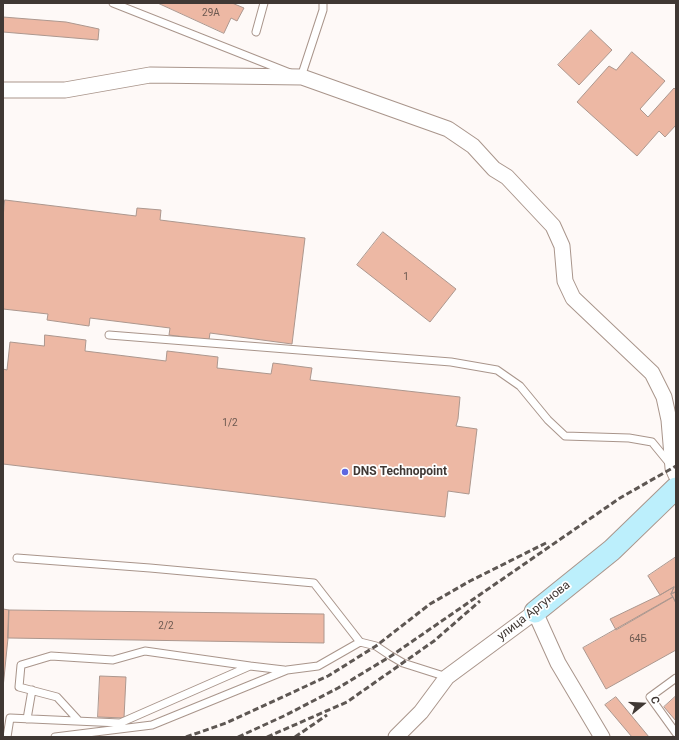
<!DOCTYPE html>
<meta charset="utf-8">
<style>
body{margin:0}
#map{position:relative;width:679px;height:740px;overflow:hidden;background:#fef9f7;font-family:Roboto,sans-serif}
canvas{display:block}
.frame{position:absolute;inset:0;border:4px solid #403834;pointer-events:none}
.north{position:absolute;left:623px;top:684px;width:40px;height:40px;-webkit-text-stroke:3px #fff;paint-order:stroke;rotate:72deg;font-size:11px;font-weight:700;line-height:16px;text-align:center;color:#403834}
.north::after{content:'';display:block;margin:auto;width:14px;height:18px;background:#403834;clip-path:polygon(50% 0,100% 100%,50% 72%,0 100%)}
</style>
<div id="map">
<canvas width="679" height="740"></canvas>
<div class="frame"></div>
<div class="north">С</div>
</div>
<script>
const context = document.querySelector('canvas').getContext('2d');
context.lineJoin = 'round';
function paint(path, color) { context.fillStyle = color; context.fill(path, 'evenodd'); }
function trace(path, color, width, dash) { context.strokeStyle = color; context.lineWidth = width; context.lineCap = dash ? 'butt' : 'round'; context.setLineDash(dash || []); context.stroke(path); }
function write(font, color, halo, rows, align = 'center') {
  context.font = font + ' Roboto,sans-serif'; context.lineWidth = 3.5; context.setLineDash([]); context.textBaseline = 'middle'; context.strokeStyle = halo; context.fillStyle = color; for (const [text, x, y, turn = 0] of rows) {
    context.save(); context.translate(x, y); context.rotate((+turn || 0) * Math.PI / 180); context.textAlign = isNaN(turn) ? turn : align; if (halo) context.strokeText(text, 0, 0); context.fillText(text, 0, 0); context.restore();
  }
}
const building = new Path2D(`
 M158 3H232L244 8 237 21 231 18 224 33Z
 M3 17 66 22 99 29 98 40 3 32Z
 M591 30 612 50 579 85 558 65Z
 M632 52 665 81 640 109 648 117 674 88 676 90V125L665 137 659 131 637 156 577 102 609 66 616 70Z
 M5 200 136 216 137 208 161 210 160 220 305 238 292 344 210 333 209 340 169 335 170 328 90 318 89 326 47 320 48 314 3 309V218Z
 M383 232 456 289 430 322 357 265Z
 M45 335 86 340 85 351 166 361 167 351 218 357 217 368 271 374 273 363 312 368 310 380 460 397 458 419 456 426 477 429 469 494 448 491 445 517 3 464V369L7 370 10 342 44 346Z
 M676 557V592L671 594 674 587 660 595 648 576Z
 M674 587 671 594 673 597 616 630 610 619 660 595Z
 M676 592V603L671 594Z
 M673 597 676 603V650L606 689 583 648Z
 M3 609 9 610 8 638 3 688Z
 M9 610 324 614V643L8 638Z
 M100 676 126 677 124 718 98 717Z
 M676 696V721L664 707Z
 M616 697 649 737H632L605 705Z`);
paint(building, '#edb8a4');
trace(building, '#ac978e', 1);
const lane = new Path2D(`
 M113 3 290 73
 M256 32 264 3
 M301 77 323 10V3
 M109 335 451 362 497 370 520 386 548 420 565 436 629 438 652 442 670 464
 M17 558 150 568 314 583 360 642
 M676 678 650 697 676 733
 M27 719 32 690
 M79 721 57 697 19 687 21 665 51 656 113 660 145 651 250 666
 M7 737 10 718 120 723 250 666 284 670
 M55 737 152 725 287 670 318 666 360 642 376 646 391 656 403 663 447 677`);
const street = new Path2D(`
 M3 90H65L150 75 302 77 448 129 473 146 494 169 507 177 553 226 562 246 565 281 573 298 652 373 664 397 669 420 673 468 676 475
 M396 737 421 712 447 677 535 612 558 663 602 737`);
const secondary = new Path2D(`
 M535 612 612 550 676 488`);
trace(lane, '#a9958b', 9);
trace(street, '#a9958b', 17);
trace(secondary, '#a9958b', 23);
trace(lane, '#fff', 7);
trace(street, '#fff', 15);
trace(secondary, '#bceffc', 21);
trace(new Path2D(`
 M186 737 226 723 328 676 376 646 430 604 470 581 546 543
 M238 737 286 715 338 688 391 656 620 498 676 466
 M267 737 347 702 434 641 480 601
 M295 737 327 715`), '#5e5753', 3, [6, 3]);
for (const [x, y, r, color] of [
 [345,472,4,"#5e68e0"]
]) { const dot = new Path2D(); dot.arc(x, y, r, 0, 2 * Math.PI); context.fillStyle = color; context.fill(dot); trace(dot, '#fff', 1.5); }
write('10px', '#6b5850', null, [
 ["29А",211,13],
 ["1",406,277],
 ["1/2",230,423],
 ["2/2",166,626],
 ["64Б",638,639]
]);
write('bold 12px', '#403834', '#fff', [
 ["DNS Technopoint",353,472]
], 'left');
write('12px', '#403834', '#fff', [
 ["улица Аргунова",534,611,-38]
]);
</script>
